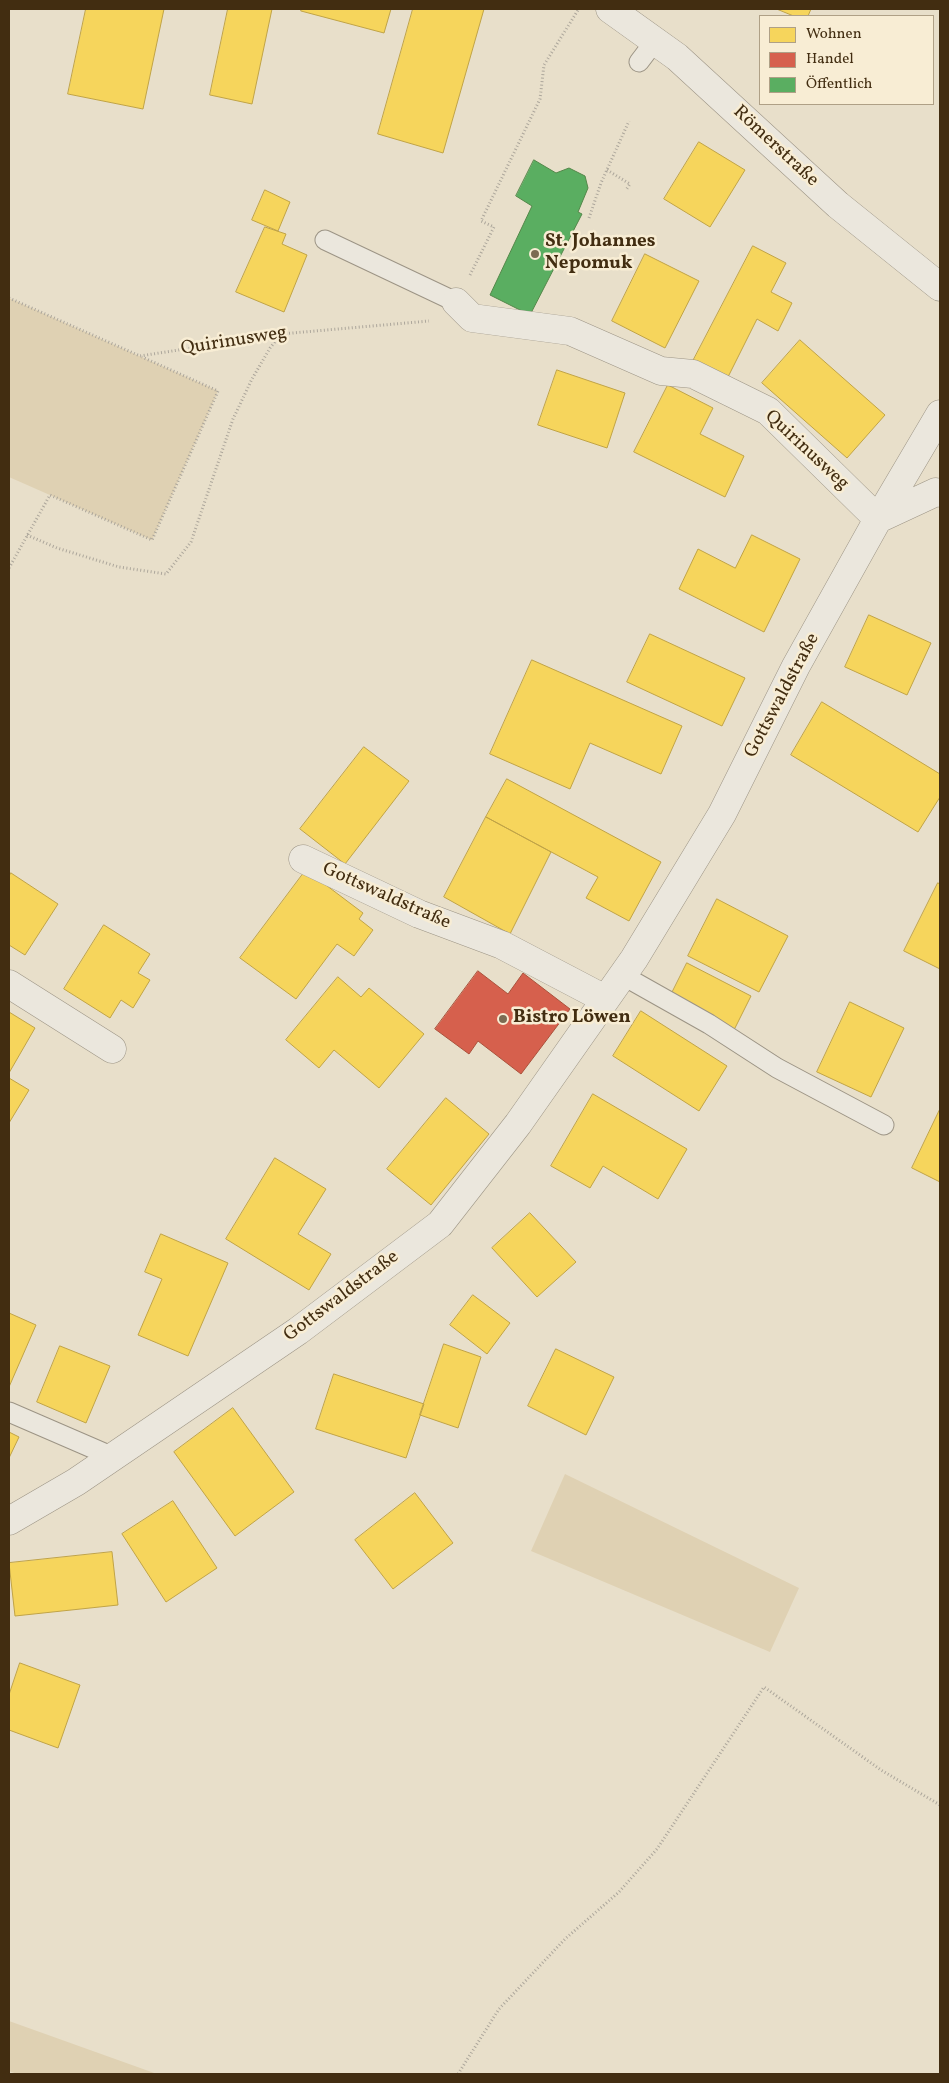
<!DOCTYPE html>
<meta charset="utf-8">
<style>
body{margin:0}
#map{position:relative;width:949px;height:2083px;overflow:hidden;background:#e8dfca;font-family:Vollkorn,serif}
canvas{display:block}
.frame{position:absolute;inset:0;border:10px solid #422d11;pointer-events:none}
.legend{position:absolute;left:759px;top:15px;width:175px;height:90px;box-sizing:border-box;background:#f8edd4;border:1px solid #afa086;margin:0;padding:6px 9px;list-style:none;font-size:15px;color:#422d11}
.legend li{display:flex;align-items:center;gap:10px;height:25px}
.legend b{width:25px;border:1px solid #afa086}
</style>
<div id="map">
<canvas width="949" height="2083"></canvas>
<div class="frame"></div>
<ul class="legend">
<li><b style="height:14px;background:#f6d55c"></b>Wohnen</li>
<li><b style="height:14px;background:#d6604d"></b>Handel</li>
<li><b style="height:14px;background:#5aae61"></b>Öffentlich</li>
</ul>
</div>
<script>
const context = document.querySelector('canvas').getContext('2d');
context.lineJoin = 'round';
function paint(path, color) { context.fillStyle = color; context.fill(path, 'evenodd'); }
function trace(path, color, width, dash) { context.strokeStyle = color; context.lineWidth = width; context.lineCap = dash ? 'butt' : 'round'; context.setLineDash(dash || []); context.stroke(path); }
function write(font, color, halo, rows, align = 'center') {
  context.font = font + ' Vollkorn,serif'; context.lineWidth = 5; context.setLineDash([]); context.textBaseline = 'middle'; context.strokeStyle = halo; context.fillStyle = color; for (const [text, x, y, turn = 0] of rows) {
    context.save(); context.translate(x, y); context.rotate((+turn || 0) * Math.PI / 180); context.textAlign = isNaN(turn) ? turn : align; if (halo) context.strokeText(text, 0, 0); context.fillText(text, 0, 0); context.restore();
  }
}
paint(new Path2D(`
 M9 298 218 391 152 540 9 477Z
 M565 1474 799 1588 770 1652 531 1551Z
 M9 2021 157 2074H17L9 2071Z`), '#dfd1b3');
const homes = new Path2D(`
 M86 9H164L143 109 68 94Z
 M228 9H272L252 104 210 95Z
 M302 9H391L384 33 301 11Z
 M413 9H484L443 153 378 134Z
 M777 9H811L808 16H794Z
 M699 142 745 170 710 227 664 199Z
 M265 190 290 202 278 231 252 220Z
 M265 227 286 234 282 244 307 255 284 312 236 292Z
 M753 246 786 263 771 292 792 303 778 331 757 319 726 381 692 363Z
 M645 254 699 281 665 348 612 321Z
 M800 340 885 415 847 458 762 383Z
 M557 370 625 393 607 448 538 425Z
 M668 385 713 408 700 434 744 456 725 497 634 452Z
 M752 535 800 559 764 632 679 589 698 549 735 568Z
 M869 615 931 643 907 695 845 667Z
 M650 634 745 678 722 726 627 682Z
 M532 660 682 726 661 774 590 743 570 789 490 754Z
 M822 702 940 774V797L918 832 791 755Z
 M364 747 409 781 345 864 300 829Z
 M507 779 661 862 629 921 586 898 598 877 486 817Z
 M486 817 551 852 510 934 444 897Z
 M306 870 363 913 359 919 373 930 354 956 337 944 296 999 240 958Z
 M11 873 58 904 25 955 9 945V877Z
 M938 883 940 884V969L904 951Z
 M717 899 788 936 759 992 688 956Z
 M104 925 150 954 138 973 150 980 133 1008 121 1000 110 1018 64 989Z
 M687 963 751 996 734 1030 670 997Z
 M338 977 361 997 369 988 424 1034 379 1088 334 1050 319 1068 286 1040Z
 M850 1002 904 1028 871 1097 817 1072Z
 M641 1011 727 1066 699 1111 613 1056Z
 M9 1012 35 1028 9 1073Z
 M9 1078 29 1090 9 1123Z
 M593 1094 687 1149 658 1199 603 1166 590 1188 551 1166Z
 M446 1098 489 1134 431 1205 387 1169Z
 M940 1109V1182L912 1168Z
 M275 1158 326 1189 298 1234 331 1254 309 1290 226 1239Z
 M530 1213 576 1262 537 1297 492 1248Z
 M161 1234 228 1263 188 1356 138 1335 162 1279 145 1272Z
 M473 1295 510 1323 487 1354 450 1325Z
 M9 1313 36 1325 9 1387Z
 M444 1344 481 1357 458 1428 420 1415Z
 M60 1346 110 1366 86 1423 37 1402Z
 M556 1349 614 1377 586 1435 528 1406Z
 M334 1374 424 1404 406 1458 316 1429Z
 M233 1408 294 1492 235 1536 174 1452Z
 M9 1432 19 1437 9 1458Z
 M415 1493 453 1543 393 1589 355 1540Z
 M173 1501 217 1568 166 1602 122 1534Z
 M112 1552 118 1605 15 1616 9 1563Z
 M20 1663 80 1685 58 1748 9 1730V1695Z`);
paint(homes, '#f6d55c');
trace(homes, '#c0a346', 1);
const shops = new Path2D(`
 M478 971 508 994 523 973 570 1009 521 1074 478 1041 469 1054 435 1029Z`);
paint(shops, '#d6604d');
trace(shops, '#aa513b', 1);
const public = new Path2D(`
 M534 160 556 173 569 168 585 176 588 188 578 212 582 214 530 315 490 295 532 206 516 196Z`);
paint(public, '#5aae61');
trace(public, '#538749', 1);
const service = new Path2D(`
 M639 62 655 41
 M325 240 456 302
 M622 975 709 1024 777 1068 884 1125
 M9 1412 113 1457`);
const minor = new Path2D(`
 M456 302 472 318 570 331 661 371 693 374 768 411 878 519 936 492 940 493
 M303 859 419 914 502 945 605 999
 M9 984 112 1049
 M9 1521 76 1482 298 1331 440 1224 518 1124 634 959 722 814 796 666 878 519 940 414`);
const tertiary = new Path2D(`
 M610 9 677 57 838 205 940 287`);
trace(service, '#9c9485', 21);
trace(minor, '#9c9485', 29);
trace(tertiary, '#9c9485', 29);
trace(new Path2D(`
 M607 170 630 184 626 190
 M589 218 601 183 629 121
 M470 275 494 227 481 221 540 99 544 65 578 10
 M9 298 140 356 281 334 429 321
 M27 535 57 548 119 567 166 574 191 542 233 419 252 379 270 348 281 334
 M9 568 50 495 152 540 218 391 142 357
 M458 2074 499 2009 565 1939 619 1892 657 1849 764 1687 881 1770 940 1805`), '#aca69b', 3, [1, 2.5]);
trace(service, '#ebe7dd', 19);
trace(minor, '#ebe7dd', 28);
trace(tertiary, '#ebe7dd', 28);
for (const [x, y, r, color] of [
 [535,254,5,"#7c6b52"],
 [503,1019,5,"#7c6b52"]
]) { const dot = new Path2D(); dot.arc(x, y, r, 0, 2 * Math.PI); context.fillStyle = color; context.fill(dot); trace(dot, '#f8edd4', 2); }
write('19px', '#422d11', '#f8edd4', [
 ["Römerstraße",775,147,43],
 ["Quirinusweg",234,342,-9],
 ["Quirinusweg",806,451,43],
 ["Gottswaldstraße",783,696,-62],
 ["Gottswaldstraße",386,897,24],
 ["Gottswaldstraße",342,1297,-37]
]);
write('bold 19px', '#422d11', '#f8edd4', [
 ["St. Johannes",545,243],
 ["Nepomuk",545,265],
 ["Bistro Löwen",513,1019]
], 'left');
</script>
